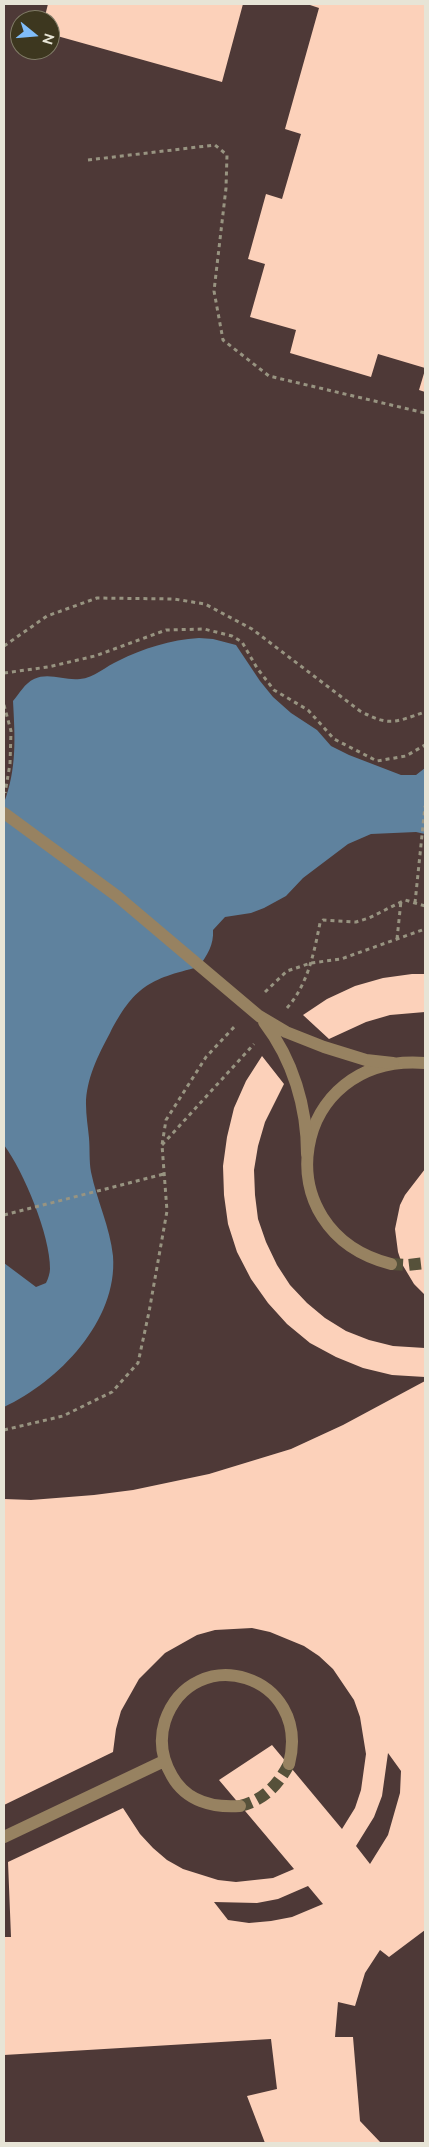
<!DOCTYPE html>
<html>
<head>
<meta charset="utf-8">
<style>
  body { margin:0 }
  #map { position:relative; width:429px; height:2147px; overflow:hidden; background:#3d371f; font-family:Raleway,sans-serif }
  canvas { display:block }
  .frame { position:absolute; inset:0; border:5px solid #e7e4d6; pointer-events:none }
  .north { position:absolute; left:10px; top:10px; width:50px; height:50px; box-sizing:border-box; background:#3d371f; border:1px solid #817c68; border-radius:50%; rotate:107deg; font-size:14px; font-weight:700; line-height:20px; text-align:center; color:#e7e4d6 }
  .north::after { content:''; display:block; margin:auto; width:18px; height:22px; background:#80bdfa; clip-path:polygon(50% 0,100% 100%,50% 72%,0 100%) }
</style>
</head>
<body>
<div id="map">
<canvas width="429" height="2147"></canvas>
<div class="frame"></div>
<div class="north">N</div>
</div>
<script>
const ctx = document.querySelector('canvas').getContext('2d');
ctx.lineJoin = 'round';
function fillPath(path, color) {
  ctx.fillStyle = color;
  ctx.fill(path, 'evenodd');
}
function strokePath(path, color, width, dash) {
  ctx.strokeStyle = color;
  ctx.lineWidth = width;
  ctx.lineCap = dash ? 'butt' : 'round';
  ctx.setLineDash(dash || []);
  ctx.stroke(path);
}
const commercial = new Path2D(`
  M4 4H425V2143H4ZM20 20H50V50H20Z`);
const water = new Path2D(`
  M199 638 213 639 236 645 260 681 273 697 291 713 317 730 331 746 349 755 401 775H416L425 768V834L416 832 371 834 348 844 303 878 286 896 264 908 251 913 225 917 213 930C214 945 207 955 199 967 149 979 134 987 110 1033 98 1055 86 1080 86 1104 86 1116 88 1127 89 1138 90 1149 89 1161 91 1172 97 1201 110 1227 113 1256 118 1321 58 1382 4 1407V1263L36 1287 46 1283C48 1279 50 1273 50 1269 50 1235 24 1172 4 1145V803C17 768 15 738 13 701 19 694 25 683 34 679 49 672 65 681 80 679 94 678 106 666 118 661 144 648 170 640 199 638Z`);
const building = new Path2D(`
  M48 4H243L222 82 50 34V20H44Z
  M307 4H425V368L378 354 371 377 290 353 296 330 250 317 265 264 248 259 266 194 282 199 301 134 285 129 319 8Z
  M425 370V392L419 390Z
  M412 974H425V1012L390 1015 366 1022 329 1039 303 1015 327 999 355 986 383 978Z
  M262 1056 284 1084 265 1122 258 1146 254 1170 255 1195 258 1219 266 1242 277 1265 290 1285 307 1303 325 1318 346 1331 369 1340 393 1346 425 1348V1377L392 1375 363 1368 336 1357 310 1343 287 1324 268 1303 251 1279 237 1252 228 1224 224 1195 223 1166 227 1137 234 1108 246 1081Z
  M425 1169V1295L414 1284 402 1264 398 1252 395 1229 400 1205 405 1195Z
  M425 1381V1930L389 1957 380 1950 365 1973 355 2006 338 2002 335 2037H353L360 2121 381 2143H265L247 2096 277 2089 271 2039 4 2055V1937H11L8 1862 123 1808 140 1834 153 1848 167 1860 183 1869 218 1880 236 1882 273 1878 294 1869 219 1780 272 1745 342 1829 355 1808 361 1790 366 1754 360 1717 354 1700 333 1669 319 1656 304 1646 270 1632 252 1628 215 1630 197 1635 165 1653 139 1679 121 1711 116 1729 113 1752 4 1805V1499L31 1500 94 1495 133 1490 209 1474 291 1449 343 1425ZM388 1753 401 1771 400 1793 388 1835 370 1864 356 1846 374 1817 382 1796ZM308 1886 323 1904 292 1917 271 1921 249 1923 228 1920 214 1902 257 1903 278 1899Z`);
const minorTunnel = new Path2D(`
  M391 1264 408 1265 425 1263
  M240 1806C264 1800 278 1785 289 1764`);
const path = new Path2D(`
  M88 160 215 145 227 155 226 188 214 291 223 340 269 376 425 413
  M4 646 47 616 97 598 174 599 205 604 252 629 360 711C390 727 395 722 425 712
  M4 673 48 667 95 656 166 630 204 629 232 636 242 642 257 668 274 690 308 710 334 739 377 761 406 756 425 745
  M4 705 11 731 10 764 5 793
  M415 903 425 806
  M397 939 401 901
  M265 992 287 971 311 963 341 959 425 929
  M287 1008C308 984 314 953 320 923L323 920 356 922 369 918 405 900 425 906
  M162 1145 254 1044
  M4 1215 164 1174
  M4 1430 63 1416 112 1392 138 1363 149 1312 167 1211 162 1145 166 1120 206 1057 236 1025`);
const minor = new Path2D(`
  M391 1264C261 1231 290 1052 425 1063
  M240 1806C213 1808 186 1801 172 1776 162 1759 159 1740 165 1721 193 1640 312 1674 289 1764
  M4 1837 164 1761`);
const minorBridge = new Path2D(`
  M4 813 117 896 259 1016 286 1032 324 1047 366 1060 393 1063
  M264 1022C293 1060 307 1107 307 1154`);
fillPath(commercial, '#4e3937');
fillPath(water, '#5f829e');
fillPath(building, '#fcd1ba');
strokePath(minorTunnel, '#56513a', 12, [12, 6]);
strokePath(path, '#989481', 3, [4, 4]);
strokePath(minor, '#978261', 12);
strokePath(minorBridge, '#978261', 12);
</script>
</body>
</html>
